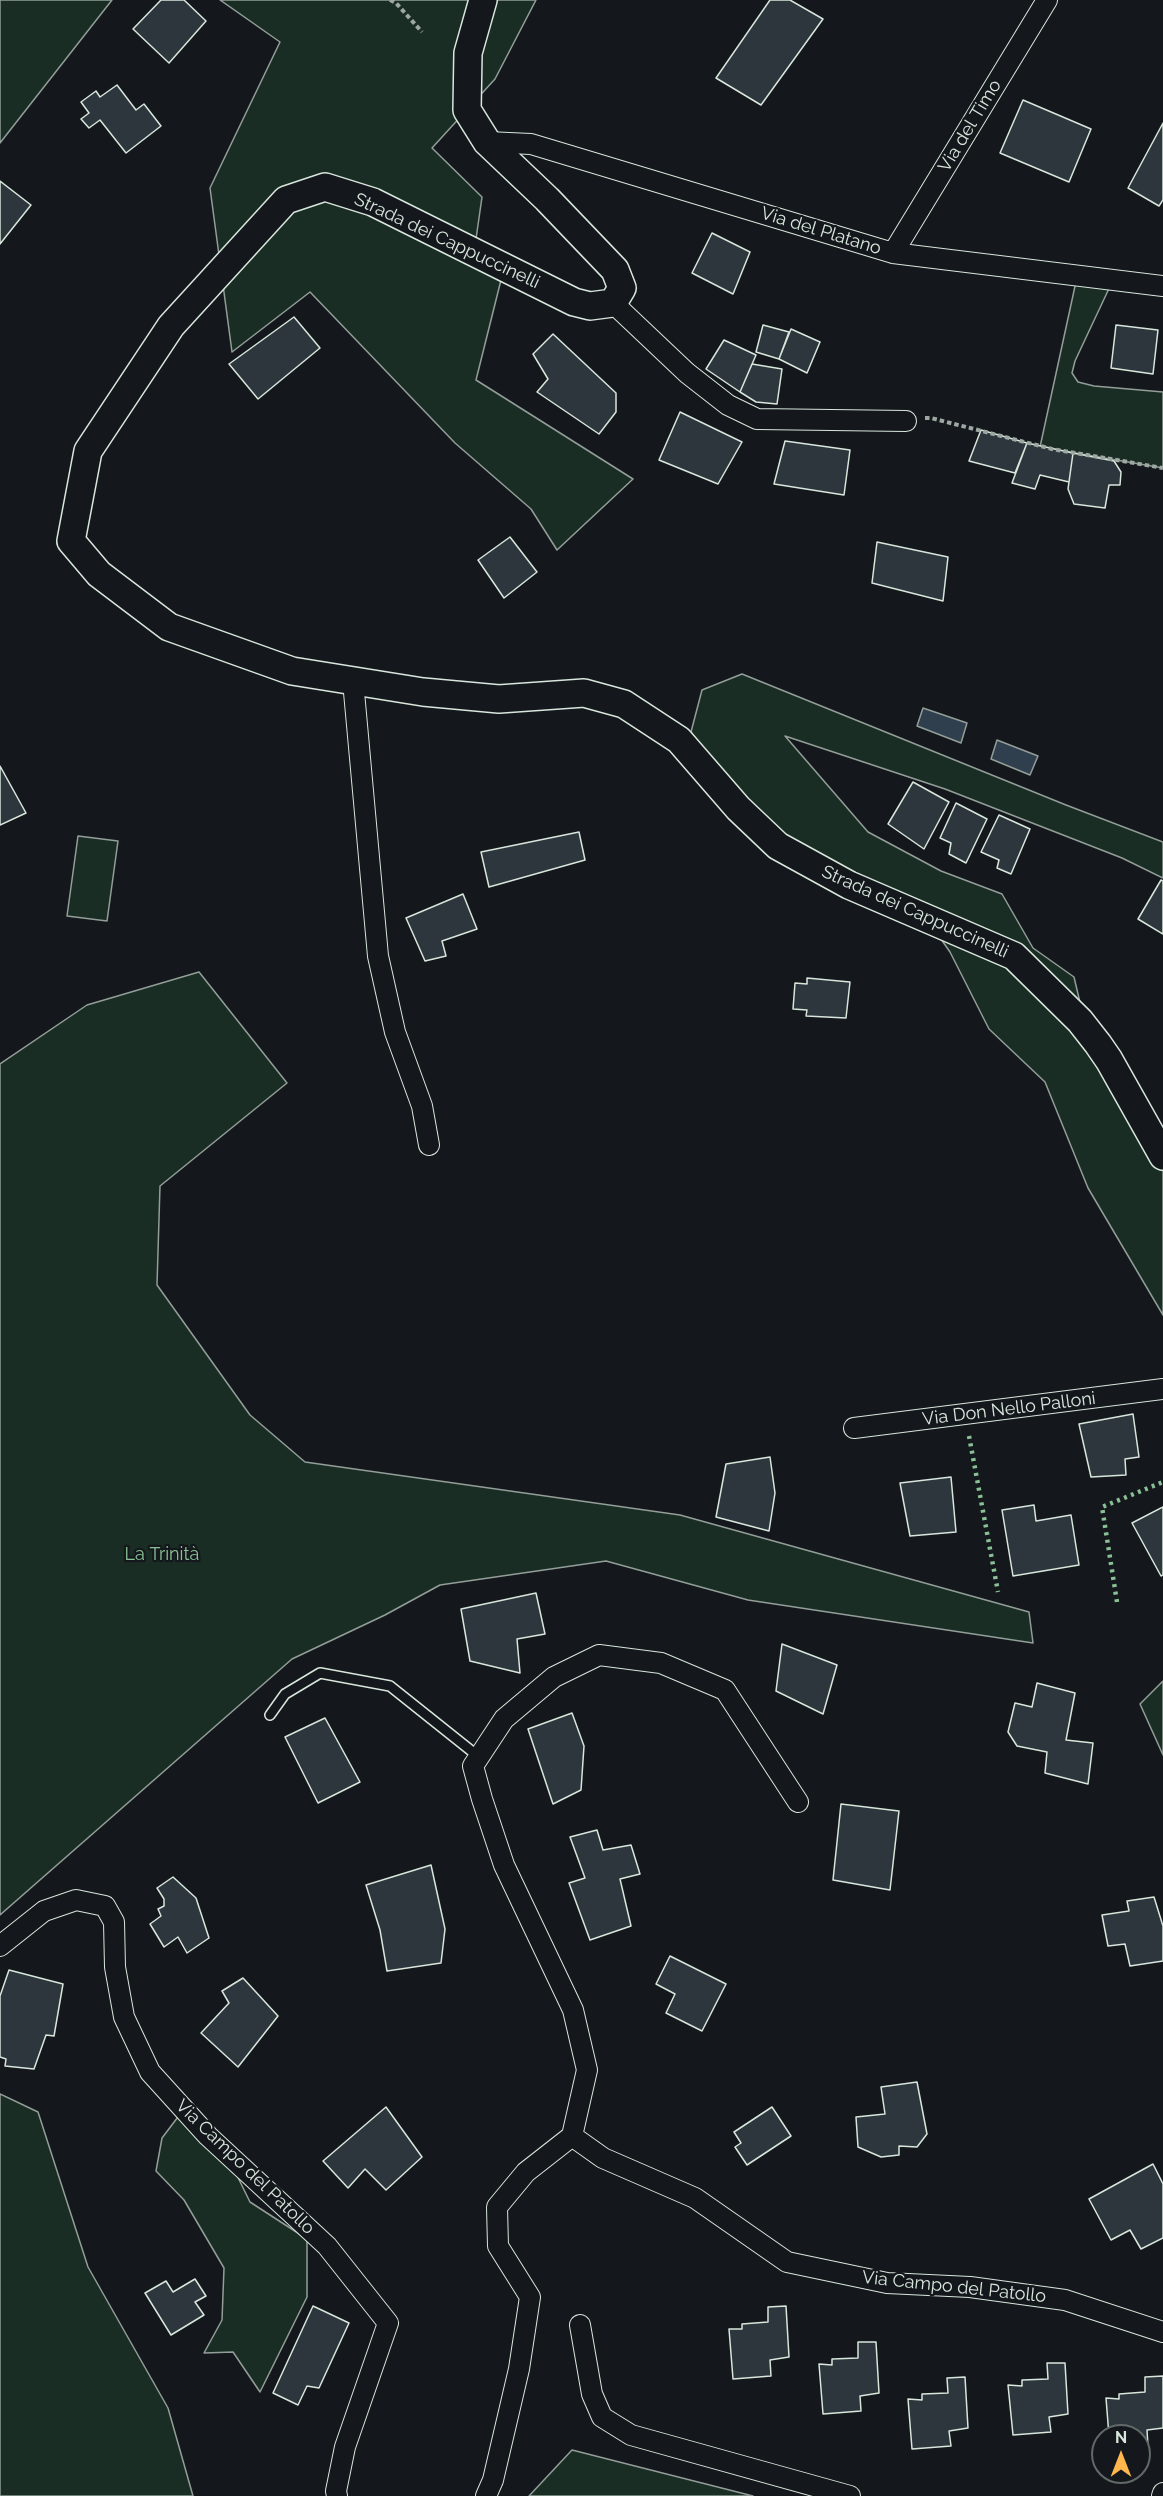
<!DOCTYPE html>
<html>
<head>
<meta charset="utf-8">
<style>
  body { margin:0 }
  #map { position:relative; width:1163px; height:2496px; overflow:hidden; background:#14181c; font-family:Raleway,sans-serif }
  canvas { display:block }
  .north { position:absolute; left:1091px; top:2424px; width:60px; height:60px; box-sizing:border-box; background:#14181c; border:2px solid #626a69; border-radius:50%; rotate:0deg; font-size:16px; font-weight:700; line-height:24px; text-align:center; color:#d8e6dc }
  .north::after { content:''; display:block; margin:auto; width:21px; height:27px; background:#ffb74d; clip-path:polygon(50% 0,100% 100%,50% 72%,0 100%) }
</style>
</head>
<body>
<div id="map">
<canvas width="1163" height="2496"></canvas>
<div class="north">N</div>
</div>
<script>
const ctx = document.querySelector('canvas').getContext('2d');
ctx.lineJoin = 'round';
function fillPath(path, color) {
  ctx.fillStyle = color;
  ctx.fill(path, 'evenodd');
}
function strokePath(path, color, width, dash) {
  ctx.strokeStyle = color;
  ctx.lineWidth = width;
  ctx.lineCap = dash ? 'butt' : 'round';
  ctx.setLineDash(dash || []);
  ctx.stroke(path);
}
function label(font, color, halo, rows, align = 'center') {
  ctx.font = font + ' Raleway,sans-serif';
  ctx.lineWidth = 4.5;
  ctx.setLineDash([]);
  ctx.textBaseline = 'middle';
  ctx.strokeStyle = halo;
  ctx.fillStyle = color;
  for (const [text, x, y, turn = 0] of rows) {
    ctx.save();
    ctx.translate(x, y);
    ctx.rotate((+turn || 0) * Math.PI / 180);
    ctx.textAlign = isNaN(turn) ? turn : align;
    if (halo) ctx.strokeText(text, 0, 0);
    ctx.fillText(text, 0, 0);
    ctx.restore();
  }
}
const green = new Path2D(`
  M0 0H112L0 143Z
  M220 0H536L495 79 432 148 482 197 474 253 504 268 476 380 633 479 557 550 531 509 455 443 310 292 232 352 210 188 280 42Z
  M1077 277 1113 280 1075 361 1072 373 1078 382 1094 386 1163 392V468L1040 447Z
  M742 674 1066 805 1163 842V878L1122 858 945 789 785 736 868 832 941 871 1002 894 1033 948 1074 977 1086 1028 1163 1156V1315L1088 1188 1045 1082 989 1029 950 952 927 919 738 808 691 732 702 690Z
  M78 836 118 841 107 921 67 916Z
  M199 972 287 1083 160 1186 157 1285 250 1415 305 1462 680 1515 1029 1612 1033 1643 748 1600 606 1561 440 1585 385 1615 292 1659 0 1915V1064L87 1005Z
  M1163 1681V1755L1140 1704Z
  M0 2094 38 2112 88 2267 168 2408 193 2496H0Z
  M184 2109 225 2151 250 2202 307 2239V2297L260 2392 233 2352 204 2353 222 2320 224 2268 184 2200 156 2171 162 2138Z
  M572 2450 753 2496H529Z`);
const water = new Path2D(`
  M923 708 967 723 961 743 917 726Z
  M997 740 1038 756 1030 775 991 759Z`);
const building = new Path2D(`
  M161 0H184L206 21 169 63 133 29Z
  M770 0H790L823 19 761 105 716 78Z
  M117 85 136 110 144 104 161 126 126 153 100 120 89 128 81 119 89 113 81 102 96 91 100 97Z
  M1023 100 1091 129 1069 182 1000 153Z
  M1163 123V200L1159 206 1128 188Z
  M0 181 31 205 0 244Z
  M712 233 750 252 733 294 692 273Z
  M294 317 320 348 258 399 229 364Z
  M763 325 789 332 779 359 756 352Z
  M1116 325 1158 330 1153 374 1111 368Z
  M791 329 820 342 807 373 779 359Z
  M553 334 616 393V412L599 434 537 392 548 379 533 354Z
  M724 340 756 355 740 392 706 369Z
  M752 364 782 369 777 404 756 402 740 392Z
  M680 412 742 442 718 484 659 460Z
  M981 430 1027 443 1015 473 969 461Z
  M785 441 850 450 844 495 774 484Z
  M1027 443 1073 453 1069 482 1040 475 1035 489 1012 483Z
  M1073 453 1114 461 1121 472 1120 485H1109L1105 508 1074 504 1068 489Z
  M510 537 537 572 504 598 478 560Z
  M877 542 948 557 943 601 872 583Z
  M0 766 26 813 0 825Z
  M913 782 949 802 924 849 888 824Z
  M956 803 987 819 966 863 949 854 951 843 940 838Z
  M999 815 1030 829 1011 874 997 868 999 860 981 852Z
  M579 832 585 860 489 887 481 852Z
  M1161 880 1163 881V934L1138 919Z
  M463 894 477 929 442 941 446 956 425 961 406 918Z
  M807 978 850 982 846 1018 806 1016 807 1010 793 1009 795 983 807 984Z
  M1133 1414 1139 1457 1125 1459 1126 1475 1091 1477 1079 1424Z
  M770 1457 775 1493 769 1531 716 1517 726 1464Z
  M951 1477 956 1532 910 1536 900 1483Z
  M1034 1505 1036 1521 1071 1515 1079 1565 1013 1576 1002 1510Z
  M1163 1507V1575L1161 1576 1132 1523Z
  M536 1593 545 1634 517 1639 520 1673 470 1661 461 1609Z
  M782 1644 837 1665 823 1714 776 1691Z
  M1037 1683 1075 1693 1066 1740 1093 1743 1088 1784 1045 1773 1047 1752 1017 1746 1008 1732 1015 1703 1032 1707Z
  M572 1713 584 1746 581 1790 553 1804 528 1729Z
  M325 1718 360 1782 318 1803 285 1737Z
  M841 1804 899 1811 890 1890 833 1880Z
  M597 1830 603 1850 631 1845 640 1874 620 1879 631 1926 590 1940 569 1883 585 1878 570 1837Z
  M431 1865 445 1929 441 1963 387 1971 380 1930 366 1885Z
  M173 1877 196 1898 209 1938 187 1953 178 1937 164 1947 150 1924 161 1916 158 1909 164 1906V1899L157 1888Z
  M1154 1897 1163 1926V1961L1130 1966 1125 1944 1108 1946 1102 1915 1129 1911 1127 1901Z
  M670 1956 726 1984 702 2031 666 2013 675 1994 656 1984Z
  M9 1970 63 1984 54 2036 46 2035 34 2069 5 2066 6 2059 0 2057V1996Z
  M243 1978 278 2016 238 2067 201 2033 229 2003 222 1991Z
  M917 2082 927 2134 917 2147 899 2146V2155L881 2157 858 2147 856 2117 885 2114 881 2087Z
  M386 2107 422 2157 386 2190 365 2169 348 2188 323 2161Z
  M772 2107 791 2136 747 2165 735 2147 741 2143 734 2132Z
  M1153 2164 1163 2184V2238L1141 2249 1130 2230 1111 2240 1089 2199Z
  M195 2279 206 2296 195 2302 204 2315 171 2335 145 2293 166 2281 173 2292Z
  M313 2306 349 2323 319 2388 307 2386 298 2405 273 2393Z
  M786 2306 789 2357 770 2360 771 2376 733 2379 729 2329H742V2324L768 2322V2307Z
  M858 2342H876L879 2393 860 2396 861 2411 823 2414 819 2364 832 2365V2359L858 2358Z
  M1047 2363H1065L1068 2414 1049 2417 1051 2432 1013 2435 1008 2385 1022 2386V2380L1048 2379Z
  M1163 2376V2428L1147 2430 1148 2446H1139V2436H1109L1106 2398 1119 2399V2394L1145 2392V2377Z
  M965 2377 968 2428 949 2431 951 2446 912 2449 908 2399 922 2400V2394L948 2393 947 2378Z`);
const path = new Path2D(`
  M390 0 396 3 422 32
  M925 418H931L1052 449 1163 468`);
const lane = new Path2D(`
  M270 1715 285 1694 320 1673 390 1686 479 1757`);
const street = new Path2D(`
  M487 142 531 144 893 253 1163 286
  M893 253 1047 0
  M613 303 687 373 728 405 757 419 906 421
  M353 681 378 956 395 1032 422 1106 429 1145
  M854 1428 1163 1389
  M0 1946 44 1911 76 1900 105 1906 114 1922 115 1967 124 2017 150 2072 208 2136 327 2246 388 2323 345 2447 336 2491 337 2496
  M572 2136 587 2070 573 2010 504 1865 482 1799 473 1766 504 1719 554 1677 599 1655 661 1663 725 1690 798 1802
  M580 2325 592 2394 602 2417 631 2435 850 2496
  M486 2496 493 2480 519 2369 530 2297 498 2246 497 2207 526 2172 572 2136 603 2158 695 2198 787 2262 887 2283 970 2287 1065 2300 1163 2332
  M1162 2496 1163 2493`);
const secondary = new Path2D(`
  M483 0 468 53 467 110 487 142 547 199 615 270 622 288 613 303 590 306 574 302 373 202 325 187 286 200 171 326 88 451 71 541 99 574 169 627 292 671 423 692 499 699 584 693 624 704 679 740 738 808 778 846 849 885 1014 956 1080 1021 1098 1044 1109 1060 1163 1156`);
const hedge = new Path2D(`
  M969 1436 998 1592
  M1117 1602 1102 1507 1163 1482`);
const streetNames = [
  ["Via del Timo",970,126,-59],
  ["Via del Platano",821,231,17],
  ["Strada dei Cappuccinelli",447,241,25],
  ["Strada dei Cappuccinelli",915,912,24],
  ["Via Don Nello Palloni",1009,1409,-7],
  ["Via Campo del Patollo",245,2167,44],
  ["Via Campo del Patollo",954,2287,6]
];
const parkNames = [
  ["La Trinità",162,1555]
];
fillPath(green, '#1a2d24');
strokePath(green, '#939e99', 1.5);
fillPath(water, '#2f3f4d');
strokePath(water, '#939e99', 1.5);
fillPath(building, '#2c363c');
strokePath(building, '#d8e6dc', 1.5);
strokePath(lane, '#d8e6dc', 12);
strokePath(street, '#d8e6dc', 22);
strokePath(secondary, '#d8e6dc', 30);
strokePath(path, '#9da8a2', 4, [4.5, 3]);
strokePath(lane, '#14181c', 9);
strokePath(street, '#14181c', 20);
strokePath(secondary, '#14181c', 27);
strokePath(hedge, '#8ac095', 4.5, [3, 4.5]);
label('18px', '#d8e6dc', '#14181c', streetNames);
label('18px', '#8ac095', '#14181c', parkNames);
</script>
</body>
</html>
